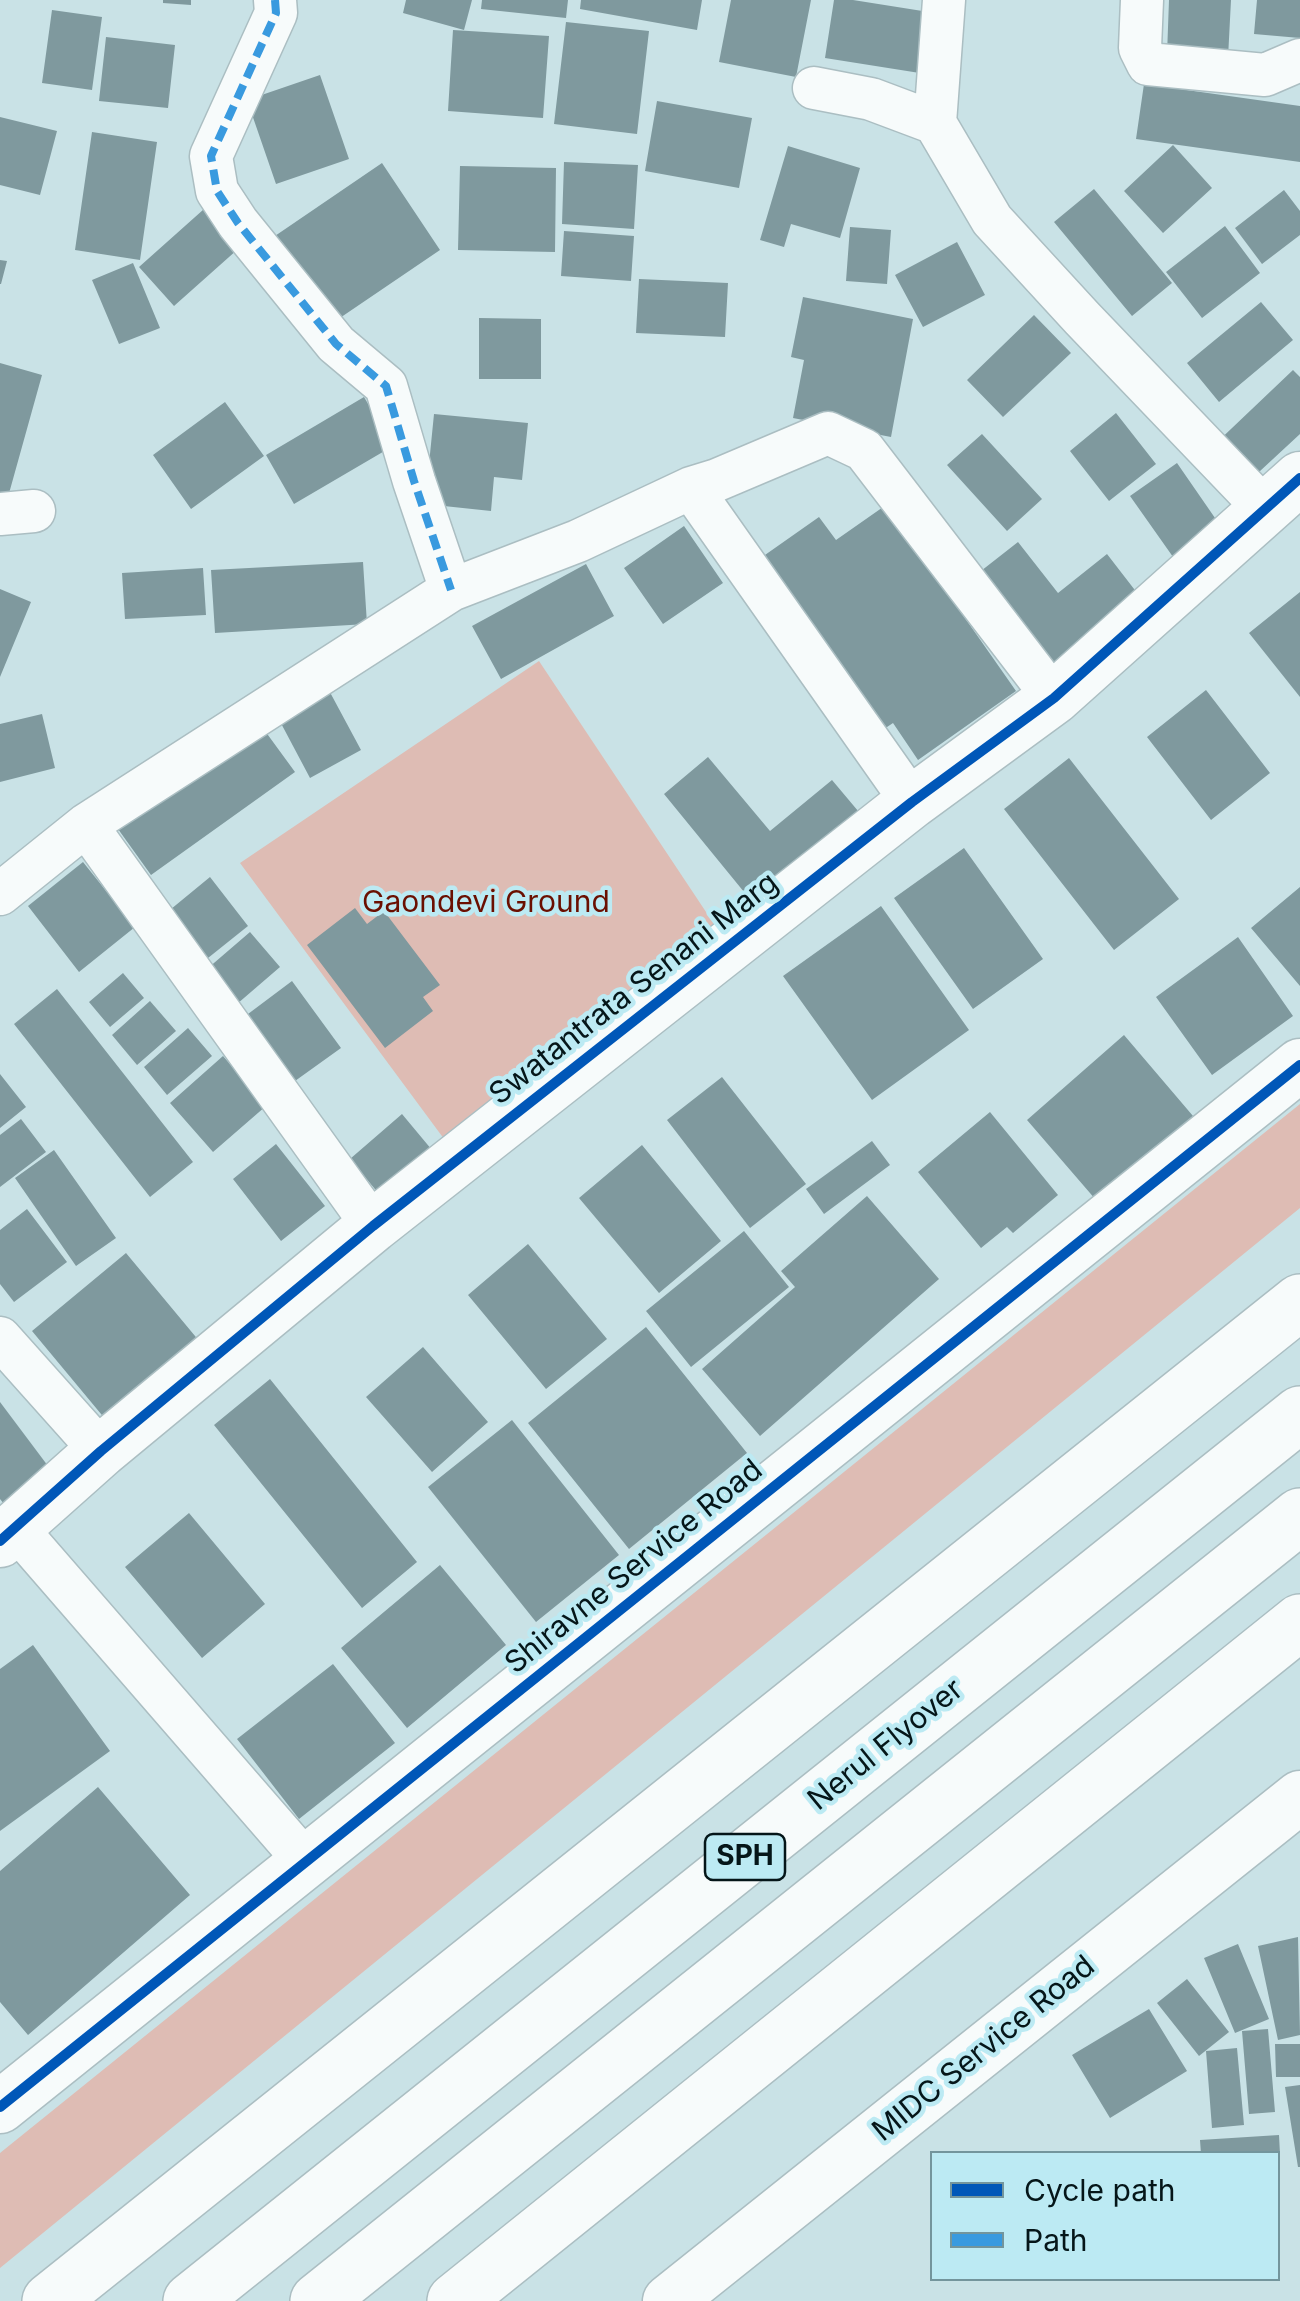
<!DOCTYPE html>
<html>
<head>
<meta charset="utf-8">
<style>
  body { margin:0 }
  #map { position:relative; width:1300px; height:2301px; overflow:hidden; background:#c9e2e6; font-family:Inter,sans-serif }
  canvas { display:block }
  .legend { position:absolute; left:930px; top:2151px; width:350px; height:130px; box-sizing:border-box; background:#bceaf3; border:2px solid #73959c; margin:0; padding:12px 18px; list-style:none; font-size:30px; color:#051619 }
  .legend li { display:flex; align-items:center; gap:20px; height:50px }
  .legend b { width:50px; border:2px solid #73959c }
</style>
</head>
<body>
<div id="map">
<canvas width="1300" height="2301"></canvas>
<ul class="legend">
<li><b style="height:12px;background:#0057b8"></b>Cycle path</li>
<li><b style="height:12px;background:#399adf"></b>Path</li>
</ul>
</div>
<script>
const ctx = document.querySelector('canvas').getContext('2d');
ctx.lineJoin = 'round';
function fillPath(path, color) {
  ctx.fillStyle = color;
  ctx.fill(path, 'evenodd');
}
function strokePath(path, color, width, dash) {
  ctx.strokeStyle = color;
  ctx.lineWidth = width;
  ctx.lineCap = dash ? 'butt' : 'round';
  ctx.setLineDash(dash || []);
  ctx.stroke(path);
}
function label(font, color, halo, rows, align = 'center') {
  ctx.font = font + ' Inter,sans-serif';
  ctx.lineWidth = 9;
  ctx.setLineDash([]);
  ctx.textBaseline = 'middle';
  ctx.strokeStyle = halo;
  ctx.fillStyle = color;
  for (const [text, x, y, turn = 0] of rows) {
    ctx.save();
    ctx.translate(x, y);
    ctx.rotate((+turn || 0) * Math.PI / 180);
    ctx.textAlign = isNaN(turn) ? turn : align;
    if (halo) ctx.strokeText(text, 0, 0);
    ctx.fillText(text, 0, 0);
    ctx.restore();
  }
}
const green = new Path2D(`
  M539 661 722 936 450 1147 240 863Z
  M1300 1104V1208L0 2268V2153Z`);
const building = new Path2D(`
  M163 0H191V5L163 3Z
  M406 0H472L464 30 403 13Z
  M482 0H568L566 18 481 9Z
  M581 0H702L697 30 580 9Z
  M731 0H811L796 77 719 62Z
  M834 0H853L935 13 926 74 825 58Z
  M1169 0H1231L1228 58 1167 55Z
  M1257 0H1300V38L1254 34Z
  M52 10 102 17 92 90 42 83Z
  M566 22 649 31 637 134 554 124Z
  M453 30 549 36 543 118 448 111Z
  M106 37 175 45 168 108 99 101Z
  M320 75 349 159 276 184 247 100Z
  M1144 84 1300 106V162L1136 139Z
  M657 101 752 118 739 188 645 171Z
  M0 117 57 131 40 195 0 185Z
  M92 132 157 142 140 260 75 250Z
  M1173 145 1212 188 1163 233 1124 191Z
  M788 146 860 168 840 238 791 224 784 247 760 240Z
  M564 162 638 165 634 229 562 224Z
  M382 163 440 250 331 324 272 238Z
  M460 166 556 168 555 252 458 250Z
  M1094 189 1172 283 1132 316 1054 222Z
  M1284 190 1300 211V235L1262 264 1235 228Z
  M213 201 247 241 174 306 139 267Z
  M1225 226 1260 273 1202 318 1166 272Z
  M850 227 891 230 887 284 846 281Z
  M564 231 634 236 631 281 561 276Z
  M957 242 985 295 923 327 895 275Z
  M0 260 7 261 1 284H0Z
  M133 263 160 328 119 344 92 280Z
  M639 279 728 283 725 337 636 333Z
  M803 297 913 319 891 437 793 418 804 360 791 357Z
  M1261 302 1293 340 1219 402 1187 363Z
  M1034 315 1071 353 1003 417 967 380Z
  M479 318 541 319V379H479Z
  M0 363 42 375 8 497 0 495Z
  M1293 370 1300 377V434L1246 484 1211 448Z
  M364 397 393 446 294 504 266 455Z
  M225 402 264 456 191 509 153 455Z
  M1116 413 1156 464 1109 501 1070 451Z
  M434 414 528 423 522 480 494 477 491 511 425 504Z
  M982 434 1042 499 1007 531 947 465Z
  M1177 463 1224 531 1178 564 1130 496Z
  M886 505 1016 691 918 760 893 723 875 735 755 562 819 517 836 540Z
  M684 526 723 583 663 624 624 568Z
  M1018 542 1058 593 1107 554 1141 598 1048 673 972 578Z
  M363 562 367 624 215 633 211 570Z
  M586 564 614 616 501 679 472 626Z
  M203 568 206 615 125 619 122 573Z
  M0 589 31 602 0 677Z
  M1300 592V697L1249 633Z
  M325 683 361 750 310 778 275 712Z
  M1206 690 1270 773 1211 820 1147 737Z
  M42 714 55 768 0 782V724Z
  M257 720 295 772 151 875 113 822Z
  M708 757 770 831 832 780 869 824 762 914 664 794Z
  M1069 758 1179 899 1114 950 1004 809Z
  M964 848 1043 959 973 1009 894 898Z
  M83 862 135 927 79 972 28 906Z
  M210 877 248 926 203 962 165 914Z
  M1300 887V986L1251 928Z
  M881 906 969 1030 872 1100 783 976Z
  M355 908 367 924 384 911 440 985 423 997 433 1011 385 1048 307 945Z
  M250 932 280 967 237 1004 207 969Z
  M1238 937 1293 1016 1212 1075 1156 997Z
  M123 973 144 998 110 1027 89 1002Z
  M292 981 341 1048 295 1081 248 1014Z
  M57 989 193 1162 150 1197 14 1024Z
  M150 1001 176 1031 137 1065 112 1035Z
  M188 1028 212 1056 167 1095 144 1067Z
  M1124 1035 1193 1116 1096 1200 1027 1120Z
  M223 1056 266 1106 213 1152 170 1103Z
  M0 1074 26 1107 0 1128Z
  M722 1077 806 1184 750 1228 667 1120Z
  M990 1112 1058 1195 1013 1233 1007 1227 981 1248 918 1172Z
  M402 1114 437 1156 384 1200 350 1159Z
  M21 1119 46 1152 0 1187V1135Z
  M872 1141 890 1165 824 1214 806 1189Z
  M276 1144 325 1206 281 1241 233 1179Z
  M642 1145 721 1241 659 1293 579 1198Z
  M54 1150 116 1238 76 1266 15 1178Z
  M867 1196 939 1279 760 1436 702 1369 795 1287 781 1271Z
  M27 1209 67 1262 14 1302 0 1284V1230Z
  M744 1231 789 1287 691 1367 646 1311Z
  M528 1244 607 1339 546 1389 468 1295Z
  M126 1253 205 1348 111 1426 32 1331Z
  M646 1327 747 1453 629 1549 528 1423Z
  M423 1347 488 1422 432 1472 366 1397Z
  M270 1379 417 1562 362 1608 214 1425Z
  M0 1402 54 1474 8 1509 0 1499Z
  M512 1420 619 1555 536 1622 428 1487Z
  M189 1513 265 1604 202 1658 125 1567Z
  M440 1565 506 1645 407 1728 341 1648Z
  M33 1645 110 1751 0 1831V1669Z
  M333 1664 395 1743 299 1819 237 1739Z
  M98 1787 190 1895 28 2035 0 2002V1871Z
  M1298 1937 1300 2035 1278 2040 1258 1946Z
  M1238 1944 1269 2019 1235 2033 1204 1958Z
  M1187 1979 1229 2032 1199 2056 1157 2003Z
  M1149 2009 1187 2071 1110 2118 1072 2055Z
  M1268 2029 1275 2112 1249 2114 1242 2031Z
  M1275 2044H1300V2077H1276Z
  M1237 2048 1244 2125 1212 2128 1206 2051Z
  M1300 2085V2167H1298L1285 2087Z
  M1279 2135 1280 2154H1201L1200 2140Z`);
const minor = new Path2D(`
  M275 0 276 13 211 156 217 191 238 223 336 344 386 386 414 481 451 590
  M944 0 935 123 992 220 1082 318 1266 510
  M1142 0 1140 48 1148 64 1265 75 1300 60
  M814 88 871 99 935 123
  M691 488 912 802
  M0 514 34 511
  M86 825 373 1226
  M0 894 86 825 451 590 578 541 691 488 717 480 828 433 864 450 1054 698
  M0 1338 101 1451
  M16 1528 306 1862`);
const tertiary = new Path2D(`
  M0 1541 101 1451 373 1226 912 802 1054 698 1300 478
  M0 2107 1300 1065
  M669 2301 1300 1797`);
const motorway = new Path2D(`
  M50 2301 1300 1302
  M191 2301 1300 1414
  M318 2301 1300 1516
  M455 2301 1300 1622`);
const quiet = new Path2D(`
  M275 0 276 13 211 156 217 191 238 223 336 344 386 386 414 481 451 590`);
const cycleway = new Path2D(`
  M0 1541 101 1451 373 1226 912 802 1054 698 1300 478
  M0 2107 1300 1065`);
const shields = [
  [745,1857,80]
];
const shieldNames = [
  ["SPH",745,1857]
];
const parkNames = [
  ["Gaondevi Ground",486,903]
];
const streetNames = [
  ["Swatantrata Senani Marg",634,989,-38],
  ["Shiravne Service Road",634,1567,-39],
  ["Nerul Flyover",886,1745,-39],
  ["MIDC Service Road",984,2049,-39]
];
fillPath(green, '#debcb4');
fillPath(building, '#7f999e');
strokePath(minor, '#abbec2', 45);
strokePath(tertiary, '#abbec2', 55);
strokePath(motorway, '#abbec2', 58);
strokePath(minor, '#f7fbfb', 42);
strokePath(tertiary, '#f7fbfb', 52);
strokePath(motorway, '#f7fbfb', 55);
strokePath(quiet, '#399adf', 8, [15, 8]);
strokePath(cycleway, '#0057b8', 10);
for (const [x, y, w] of shields) {
  const box = new Path2D();
  box.roundRect(x - w / 2, y - 23, w, 46, 8);
  ctx.fillStyle = '#bceaf3';
  ctx.fill(box);
  strokePath(box, '#051619', 2.5);
}
label('bold 28px', '#051619', null, shieldNames);
label('30px', '#6a0f01', '#bceaf3', parkNames);
label('30px', '#051619', '#bceaf3', streetNames);
</script>
</body>
</html>
